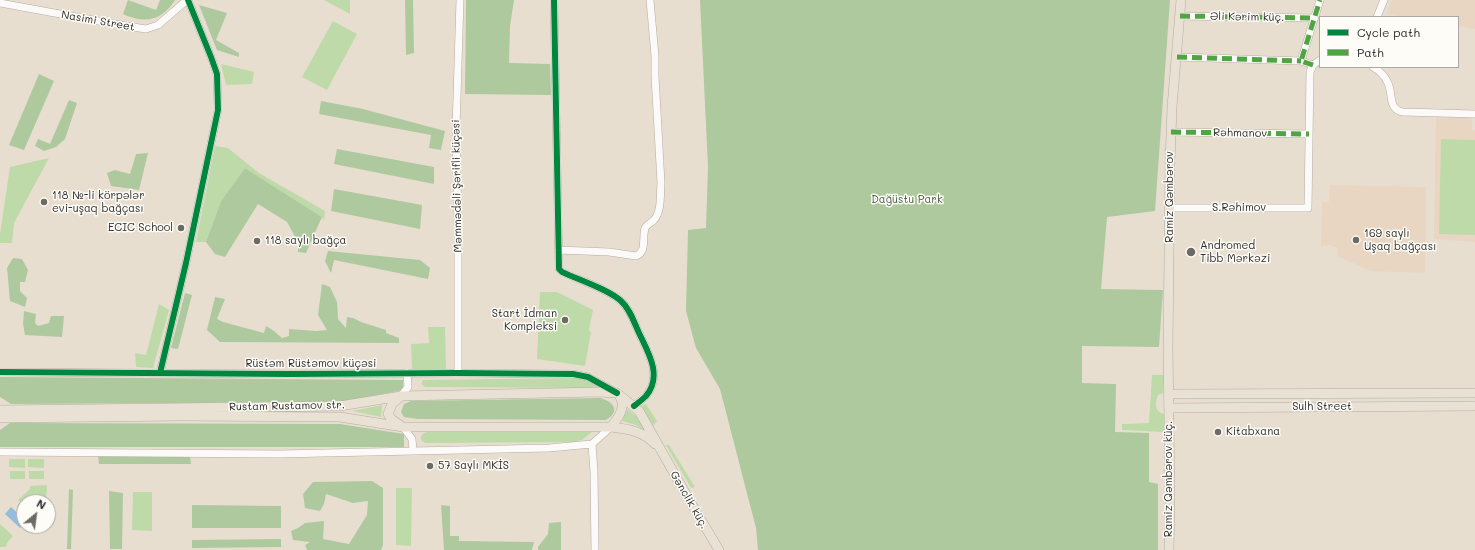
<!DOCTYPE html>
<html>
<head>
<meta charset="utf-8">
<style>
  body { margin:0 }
  #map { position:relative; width:1475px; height:550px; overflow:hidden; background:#e8ded0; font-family:Mali,sans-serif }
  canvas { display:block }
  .legend { position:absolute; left:1319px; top:16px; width:140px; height:52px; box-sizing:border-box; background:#fdfcf7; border:1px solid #a9a8a5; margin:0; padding:5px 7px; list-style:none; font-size:12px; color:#2b2b2b }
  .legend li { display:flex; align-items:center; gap:8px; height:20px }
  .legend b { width:20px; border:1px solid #a9a8a5 }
  .north { position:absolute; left:16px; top:494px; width:40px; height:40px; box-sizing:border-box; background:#fdfcf7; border:1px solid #a9a8a5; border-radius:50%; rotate:29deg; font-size:11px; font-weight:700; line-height:16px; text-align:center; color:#2b2b2b }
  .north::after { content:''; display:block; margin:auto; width:14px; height:18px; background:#6d6a65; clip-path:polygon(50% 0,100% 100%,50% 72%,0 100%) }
</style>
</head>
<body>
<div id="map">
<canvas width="1475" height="550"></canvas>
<ul class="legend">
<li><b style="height:5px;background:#00873e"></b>Cycle path</li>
<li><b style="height:5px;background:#51a443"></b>Path</li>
</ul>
<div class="north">N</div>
</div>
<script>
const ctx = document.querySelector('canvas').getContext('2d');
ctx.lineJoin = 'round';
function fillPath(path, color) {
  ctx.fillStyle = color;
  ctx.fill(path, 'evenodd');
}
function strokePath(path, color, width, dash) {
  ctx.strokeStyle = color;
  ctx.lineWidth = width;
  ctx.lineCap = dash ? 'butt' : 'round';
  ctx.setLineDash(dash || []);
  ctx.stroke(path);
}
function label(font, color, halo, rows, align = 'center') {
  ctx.font = font + ' Mali,sans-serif';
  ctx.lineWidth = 3;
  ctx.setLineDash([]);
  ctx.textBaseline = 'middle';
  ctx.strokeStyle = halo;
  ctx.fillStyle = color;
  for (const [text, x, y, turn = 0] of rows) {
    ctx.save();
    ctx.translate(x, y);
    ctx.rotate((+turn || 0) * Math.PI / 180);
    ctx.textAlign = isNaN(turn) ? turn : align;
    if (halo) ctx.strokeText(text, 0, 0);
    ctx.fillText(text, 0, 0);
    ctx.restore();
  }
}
const built = new Path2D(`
  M1392 0H1475V29L1458 26V17H1403L1387 14Z
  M1436 117 1472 118V129L1475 130V242L1434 239Z
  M1330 185 1426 187 1425 273 1371 271 1337 256 1338 249 1330 245 1321 246 1322 202H1329Z`);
const green = new Path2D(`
  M324 0H350V14Z
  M333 21 357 34 327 90 302 77Z
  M221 64 254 72 252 84 226 85Z
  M1441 139 1475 140V235L1439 234Z
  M215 146 228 148 259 173 325 211 324 220 322 217 245 168 221 201 206 242H196Z
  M49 158 14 223 12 243H0V234L10 167Z
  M540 292H557L593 310 589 330 591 332 585 366 537 359Z
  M159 304 169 310 153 368 136 367 135 353 146 355Z
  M428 327H445L446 369H412L411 344 429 343Z
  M1152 375H1164L1163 393 1158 395C1155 403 1154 411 1164 414V432L1122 430V424L1149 423Z
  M582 378 599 388 425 387 421 384 423 380Z
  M646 404 657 421 653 426 641 406Z
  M382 405 381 417 352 411Z
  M627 409 636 416 648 432 636 425 622 421Z
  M593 431 582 440 573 442 429 443H425L421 440V436L424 433 427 432Z
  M666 445H669L695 487 691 488Z
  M9 459H25V468L9 467Z
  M28 459H44V468L28 467Z
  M10 471H25V479H10Z
  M29 471H44V479H29Z
  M47 485 46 502H24V505L18 500 30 489V486Z
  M396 488H412L411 546 396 545Z
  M133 492H152V531L132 530Z
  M0 524 13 536 7 543 6 547H0Z`);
const forest = new Path2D(`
  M128 0 156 10 160 0H175C162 21 144 24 123 14Z
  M405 0H413L414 53 406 55Z
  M466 0H514L510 26 509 63 550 64 551 95 465 94Z
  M700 0H1170L1155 211 1107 217 1101 289 1163 290 1159 347 1082 346V383L1116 384 1115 432 1149 433V482L1158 484V550H758L756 528 720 389 696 348 686 311 688 230 706 228 708 167Z
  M199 5 227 13 216 40 239 53V57L217 50Z
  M39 74 54 81 24 150 9 145Z
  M69 100 77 103 65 139 56 147 44 151 35 146 38 139 50 144Z
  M321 101 363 109 445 131 441 150 429 148 431 135 319 114Z
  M337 149 434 167V184L334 164Z
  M148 153 139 190 111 186 107 173 115 170 130 174 136 154Z
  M245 168 322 217 306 253 298 252V242L287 222 258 204 225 257 215 254 206 242 221 201Z
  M334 189 422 205 420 229 331 211Z
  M328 251 420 260 430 268 428 279 334 260 331 273 325 261Z
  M13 258 22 259 28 270 25 282H20V291L27 298 25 307 10 301 7 268Z
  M322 284 330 287 337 302 338 319 346 328 347 317 353 318 361 322 386 330V333L399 338V343L220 342 207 330 215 297 225 299 217 319 223 322 264 333 266 326 274 331 282 338 289 336V329L316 331 327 330 318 315Z
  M185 293 192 295 178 349 171 348Z
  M24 311 36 314 35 323 38 326 49 323 51 316H64L62 337 25 335 23 324Z
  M0 377 403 380V390L341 402 11 404 0 397Z
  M600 398C614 402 621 411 606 420L418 419 404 417 401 412 404 404 411 401Z
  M10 423 340 424 404 434V447H0V430Z
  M98 455 190 456 191 464H99Z
  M372 481 383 488V545L381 550H307L305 545 310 542 293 540 291 531 298 528 305 523 324 521 323 539 349 544 367 515 368 501 353 503 326 494 324 504 320 511 305 508 303 494 313 482Z
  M69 489 73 490 71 549H67Z
  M109 491 123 493 122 549H110Z
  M192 505 281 506V528H192Z
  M441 505 450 506V536H459V541L534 542 532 550H444Z
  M561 522V550H538V547L548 534 549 523Z
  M281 539V547L192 548V540Z`);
const water = new Path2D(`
  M11 507 24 519V524L20 528 5 514Z`);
const minor = new Path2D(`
  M554 0 559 269 562 272C579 280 608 289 621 301 630 309 634 322 639 333 648 352 663 376 646 396 642 400 638 403 634 406
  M0 3 120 25 146 29 158 25 187 0
  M1180 16 1314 18
  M1377 17 1384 0
  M1177 57 1301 61
  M1313 65 1301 61 1320 0
  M1313 65 1320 60
  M1373 67C1380 71 1385 76 1388 83 1393 94 1388 110 1403 112L1475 114
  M1171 132 1309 134
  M1170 208H1308L1310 72 1313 65
  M558 250 609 252 636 256C647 252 642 238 645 228 647 224 651 223 654 220 662 211 660 193 661 183L655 76V56L650 0
  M0 372 289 374 458 373 573 374 588 377 617 393
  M160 373 186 263 218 110 217 74 211 57 188 0
  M458 373V226L456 129 460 0
  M401 396 408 387 407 373
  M403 427 412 439 413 450
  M592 444 594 472 595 550
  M0 452 280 454 549 448 592 444 611 427`);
const major = new Path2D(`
  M1169 394 1475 393
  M400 397 392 404 388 414 391 419 400 425
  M1169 408 1475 406
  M0 410 340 406 401 396 598 392 617 393 639 411 688 498 719 550
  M0 418 180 416 340 417 403 427H611C628 429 643 431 655 444
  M611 427C619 417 627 406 619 395
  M1169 550 1170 500 1168 348 1170 162 1172 107 1181 0`);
const quiet = new Path2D(`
  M1180 16 1314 18
  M1177 57 1301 61
  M1313 65 1301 61 1320 0
  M1171 132 1309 134`);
const cycleway = new Path2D(`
  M554 0 559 269 562 272C579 280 608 289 621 301 630 309 634 322 639 333 648 352 663 376 646 396 642 400 638 403 634 406
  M0 372 289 374 458 373 573 374 588 377 617 393
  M160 373 186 263 218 110 217 74 211 57 188 0`);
const markers = [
  [44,202,4,"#6d6a65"],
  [181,228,4,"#6d6a65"],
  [1356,240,4,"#6d6a65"],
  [257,241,4,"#6d6a65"],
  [1191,252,5,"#6d6a65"],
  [565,320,4,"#6d6a65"],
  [1218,432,4,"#6d6a65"],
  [430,466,4,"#6d6a65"]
];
const streetNames = [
  ["Əli Kərim küç.",1247,17,1],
  ["Nasimi Street",98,21,10],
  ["Rəhmanov",1240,133,1],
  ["Məmmədəli Şərifli küçəsi",457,186,-91],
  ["Ramiz Qəmbərov",1170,197,-90],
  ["S.Rəhimov",1239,208],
  ["Rüstəm Rüstəmov küçəsi",311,364],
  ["Rustam Rustamov str.",287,406,-1],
  ["Sulh Street",1322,407],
  ["Ramiz Qəmbərov küç.",1169,479,-90],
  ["Gənclik küç.",689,500,60]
];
const poiNames = [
  ["118 №-li körpələr",52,196],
  ["evi-uşaq bağçası",52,209],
  ["ECIC School",173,228,"right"],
  ["169 saylı",1364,234],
  ["Uşaq bağçası",1364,247],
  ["118 saylı bağça",265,241],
  ["Andromed",1200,246],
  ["Tibb Mərkəzi",1200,259],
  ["Start İdman",557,314,"right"],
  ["Kompleksi",557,327,"right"],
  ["Kitabxana",1226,432],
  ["57 Saylı MKİS",438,466]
];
const parkNames = [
  ["Dağüstu Park",907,200]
];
fillPath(built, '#e8d6c2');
fillPath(green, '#bfdaa9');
fillPath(forest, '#aec99e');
fillPath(water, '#93bcdd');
strokePath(minor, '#b3aca3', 8);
strokePath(major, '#b3aca3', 10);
strokePath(minor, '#fcfaf8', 7);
strokePath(major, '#e8e1d4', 9);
strokePath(quiet, '#51a443', 5, [10, 5]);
strokePath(cycleway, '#00873e', 6);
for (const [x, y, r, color] of markers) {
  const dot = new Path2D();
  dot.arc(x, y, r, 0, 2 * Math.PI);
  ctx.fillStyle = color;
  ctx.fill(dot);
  strokePath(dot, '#fdfcf7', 1.5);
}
label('11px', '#2b2b2b', '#fdfcf7', streetNames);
label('11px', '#2b2b2b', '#fdfcf7', poiNames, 'left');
label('11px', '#4d5e47', '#fdfcf7', parkNames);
</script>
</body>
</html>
